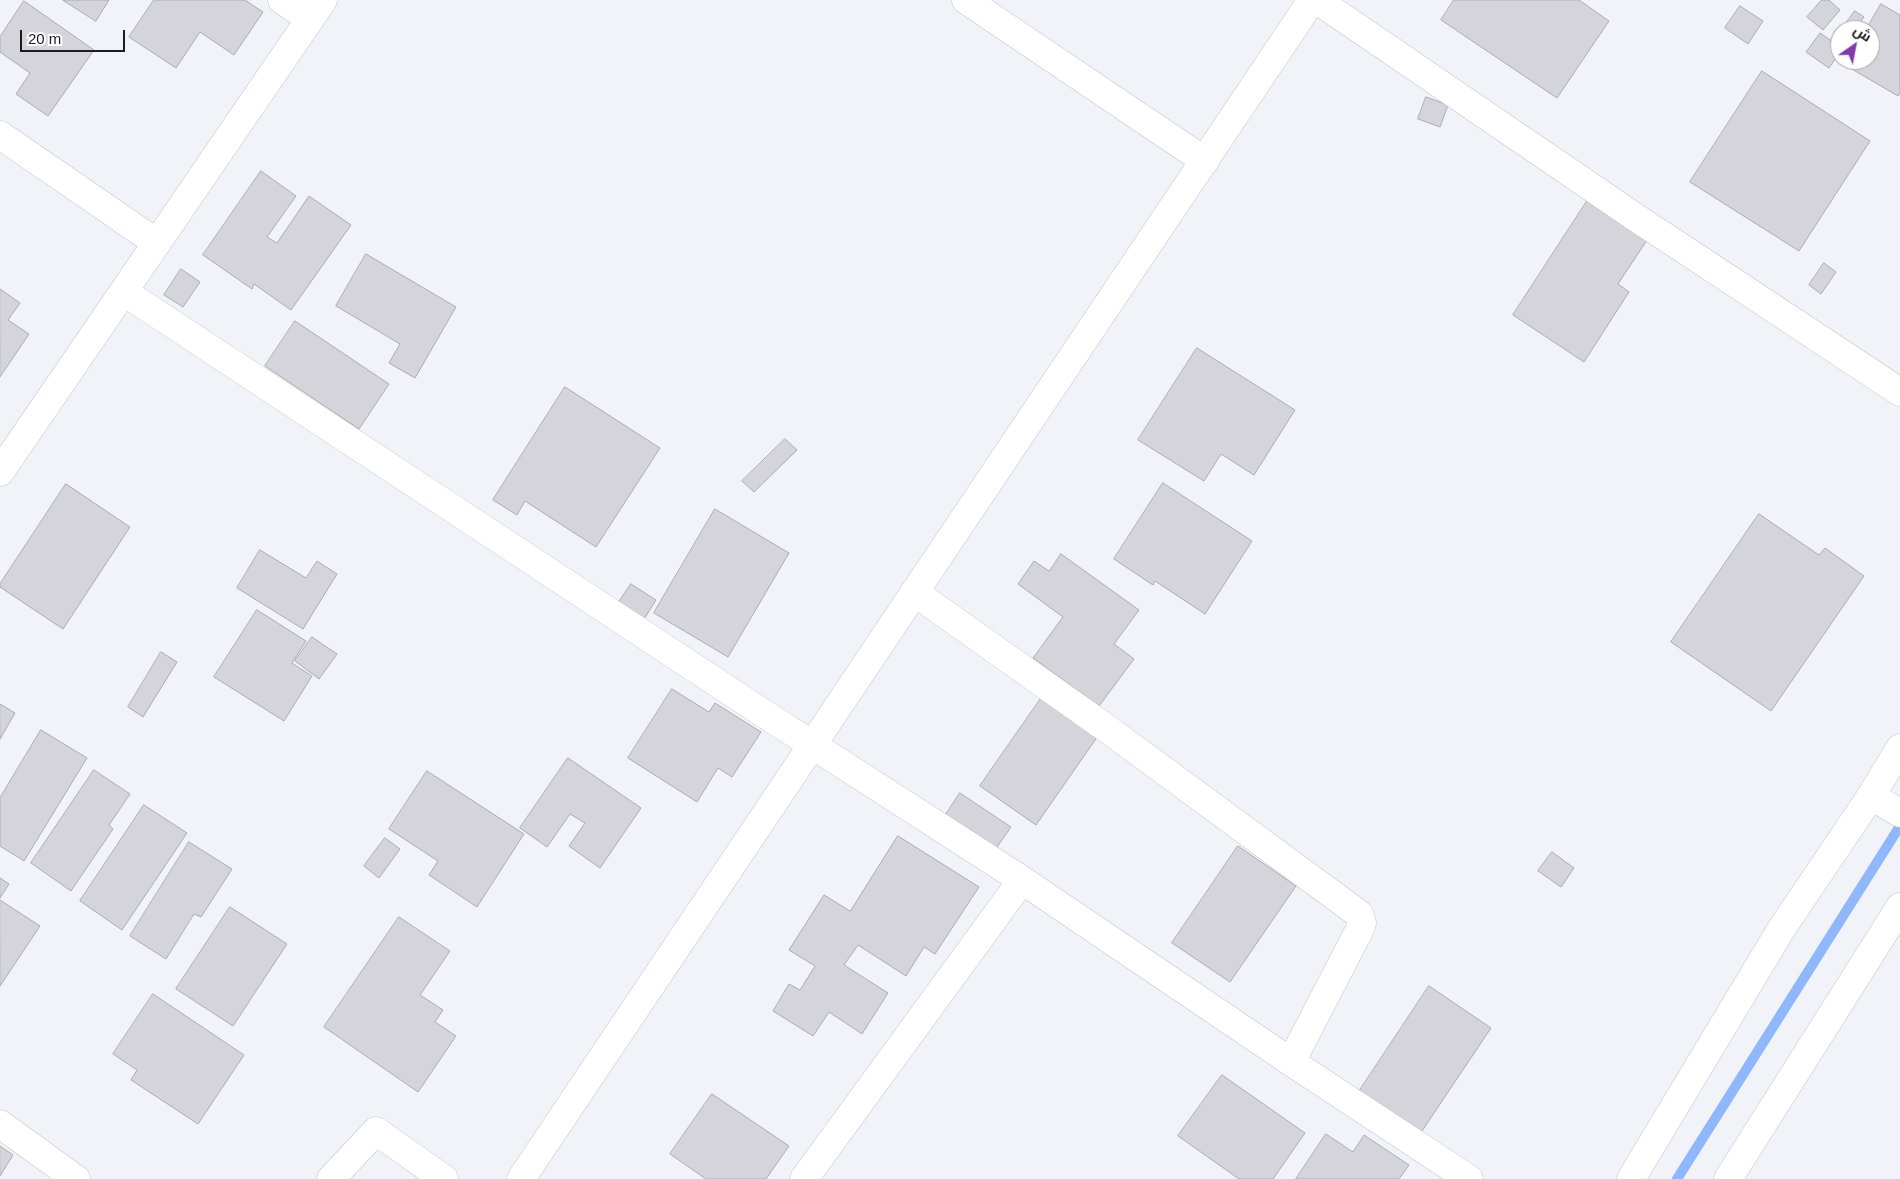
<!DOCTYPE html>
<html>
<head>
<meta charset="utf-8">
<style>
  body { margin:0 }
  #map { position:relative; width:1900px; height:1179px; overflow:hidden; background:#f2f3f9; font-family:Helvetica,Cairo,sans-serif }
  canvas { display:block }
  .north { position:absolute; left:1830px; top:20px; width:50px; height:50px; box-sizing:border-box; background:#fff; border:1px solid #a4a4a5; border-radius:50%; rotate:33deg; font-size:14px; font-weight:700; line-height:20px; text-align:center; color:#1c1c1e }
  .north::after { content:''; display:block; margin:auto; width:18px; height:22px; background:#803bae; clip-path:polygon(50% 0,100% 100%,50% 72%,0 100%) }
  .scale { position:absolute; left:20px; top:30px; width:105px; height:22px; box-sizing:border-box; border:2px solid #1c1c1e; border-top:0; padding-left:6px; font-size:15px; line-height:18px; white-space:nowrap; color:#1c1c1e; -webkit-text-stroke:4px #fff; paint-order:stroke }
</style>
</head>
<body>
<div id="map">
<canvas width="1900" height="1179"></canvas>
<div class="north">ش</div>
<div class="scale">20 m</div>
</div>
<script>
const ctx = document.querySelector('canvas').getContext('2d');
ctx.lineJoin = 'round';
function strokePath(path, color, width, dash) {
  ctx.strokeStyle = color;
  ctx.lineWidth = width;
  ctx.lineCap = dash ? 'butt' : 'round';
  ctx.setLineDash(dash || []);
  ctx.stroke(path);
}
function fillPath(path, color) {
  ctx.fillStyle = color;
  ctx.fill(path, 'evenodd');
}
const stream = new Path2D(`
  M1677 1179 1900 826`);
const building = new Path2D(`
  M63 0H109L96 21Z
  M154 0H245L263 12 234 55 200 32 176 68 129 37Z
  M1454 0H1579L1609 21 1557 98 1441 20Z
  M1822 0H1829L1840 10 1823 30 1807 17Z
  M24 1 94 50 48 116 16 94 30 73 0 52V37Z
  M1881 4 1900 15V93L1898 96 1845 65 1848 60H1870V30H1866Z
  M1740 6 1763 21 1748 44 1725 28Z
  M1855 11 1864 17 1855 30H1841Z
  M1840 32V52L1829 68 1806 52 1820 33 1833 42Z
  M1762 71 1870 141 1799 251 1690 182Z
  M1426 97 1448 105 1440 127 1418 119Z
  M261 171 296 196 267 237 277 243 309 196 351 225 291 310 254 284 252 289 203 255Z
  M1591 195 1651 234 1618 284 1629 292 1584 362 1513 315Z
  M366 254 456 307 415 378 389 363 400 344 336 306Z
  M1824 263 1836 272 1821 294 1809 285Z
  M181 269 200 282 183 307 164 295Z
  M0 289 20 303 8 320 29 334 0 377Z
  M295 321 389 384 359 429 265 366Z
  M1197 348 1295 410 1254 475 1221 454 1204 481 1138 440Z
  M565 387 660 448 596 547 525 501 517 515 493 500Z
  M785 439 797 450 754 492 742 481Z
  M1163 483 1252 541 1205 614 1155 581 1153 585 1114 559Z
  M66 484 130 527 63 629 0 587V584Z
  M715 509 789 553 728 657 654 613Z
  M1759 514 1819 555 1825 548 1864 576 1771 711 1671 642Z
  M260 550 306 578 317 561 337 574 303 629 237 588Z
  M1061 554 1139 610 1114 644 1134 659 1099 706 1033 658 1063 617 1018 584 1034 561 1049 571Z
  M631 584 656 600 641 624 615 608Z
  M257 610 306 641 292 663 312 676 284 721 214 677Z
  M312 637 337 654 319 679 295 661Z
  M161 652 177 662 143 717 128 707Z
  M672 689 709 712 715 703 761 732 732 777 718 768 697 802 628 758Z
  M1044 694 1100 733 1036 825 980 786Z
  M0 704 15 713 0 739Z
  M41 730 87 758 24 861 0 846V798Z
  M568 758 641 808 600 868 569 846 585 823 570 814 547 847 520 828Z
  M94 770 130 794 109 825 113 829 71 891 31 863Z
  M427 771 524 834 477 907 429 875 438 861 389 829Z
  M960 793 1011 827 995 850 945 816Z
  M144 805 187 833 122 930 80 901Z
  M898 836 979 887 935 954 924 947 906 976 858 945 844 965 888 993 862 1034 829 1012 813 1036 773 1011 789 984 800 990 815 966 789 950 824 895 850 911Z
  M385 838 400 849 379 878 364 866Z
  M189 842 232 869 201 917 194 914 166 959 130 936Z
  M1238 846 1296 886 1230 982 1172 943Z
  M1552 852 1574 868 1561 887 1538 871Z
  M0 878 9 884 0 898Z
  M0 900 40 926 0 986Z
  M230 907 287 944 233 1026 176 989Z
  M399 917 450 951 420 995 443 1010 435 1022 456 1036 418 1092 324 1027Z
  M1429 986 1491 1028 1420 1134 1358 1093Z
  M153 994 244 1055 198 1124 131 1080 137 1070 113 1054Z
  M1222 1075 1305 1133 1273 1179H1239L1178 1136Z
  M712 1094 789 1146 766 1179H706L670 1154Z
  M1326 1134 1353 1152 1364 1135 1409 1165 1399 1179H1296Z
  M0 1146 13 1155 0 1176Z`);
const street = new Path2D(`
  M282 0 310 19
  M966 0 1205 161
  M1317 0 1638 219 1900 392
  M0 135 157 243
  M124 292 763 713 1022 880 1291 1062 1469 1179
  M0 472 323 0
  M914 592 1106 728 1359 914 1362 923 1359 931 1291 1062
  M1871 796 1900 813
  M0 1124 76 1179
  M331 1179 376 1131 444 1179
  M521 1179 1312 0
  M804 1179 1022 880
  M1728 1179 1900 907`);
const secondary = new Path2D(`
  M1631 1179 1782 928 1871 796 1900 748`);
strokePath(stream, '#8fb7fb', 10);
fillPath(building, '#d4d4da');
strokePath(building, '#aaabb1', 1);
strokePath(street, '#c3c3c9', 29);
strokePath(secondary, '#c3c3c9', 29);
strokePath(street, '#fff', 28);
strokePath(secondary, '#fff', 28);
</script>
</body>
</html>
